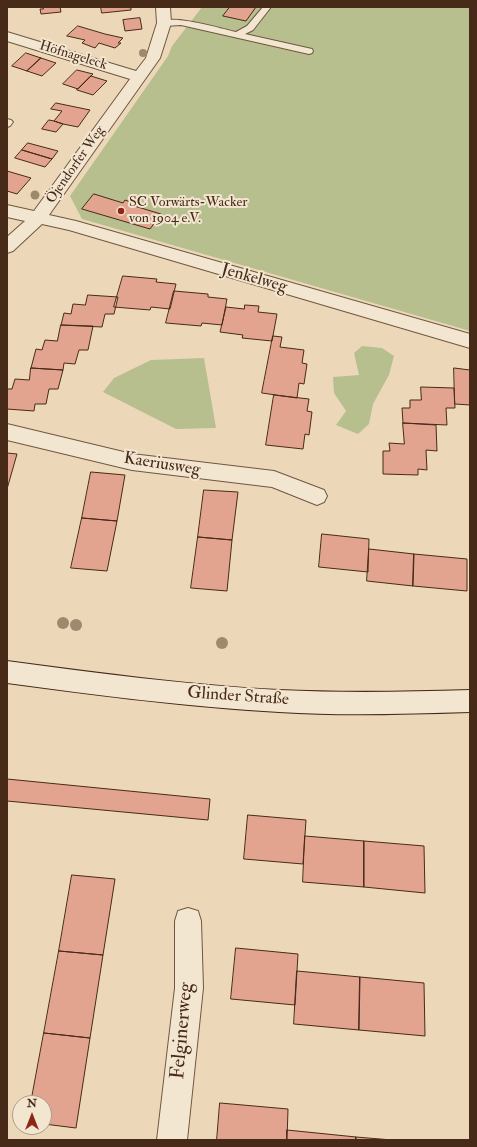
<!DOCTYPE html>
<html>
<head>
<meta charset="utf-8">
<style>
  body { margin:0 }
  #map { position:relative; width:477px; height:1147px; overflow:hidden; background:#ecd8b8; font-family:"IM FELL Double Pica",serif }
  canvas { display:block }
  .frame { position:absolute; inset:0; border:8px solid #472a18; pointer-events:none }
  .north { position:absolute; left:12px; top:1095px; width:40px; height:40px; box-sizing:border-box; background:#f3e6d1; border:1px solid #ae9b87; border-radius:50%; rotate:0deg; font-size:11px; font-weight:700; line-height:16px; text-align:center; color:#472a18 }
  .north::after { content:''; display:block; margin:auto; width:14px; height:18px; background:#8f2418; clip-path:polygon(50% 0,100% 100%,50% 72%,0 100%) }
</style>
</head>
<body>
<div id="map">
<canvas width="477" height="1147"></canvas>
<div class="frame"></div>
<div class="north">N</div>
</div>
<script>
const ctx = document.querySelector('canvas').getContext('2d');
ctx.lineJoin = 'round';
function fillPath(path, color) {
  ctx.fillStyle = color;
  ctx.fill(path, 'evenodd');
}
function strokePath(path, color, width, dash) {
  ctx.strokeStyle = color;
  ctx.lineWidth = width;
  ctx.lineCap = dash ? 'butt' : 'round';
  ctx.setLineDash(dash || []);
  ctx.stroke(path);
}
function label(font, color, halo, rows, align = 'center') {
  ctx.font = font + ' "IM FELL Double Pica",serif';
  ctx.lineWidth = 4;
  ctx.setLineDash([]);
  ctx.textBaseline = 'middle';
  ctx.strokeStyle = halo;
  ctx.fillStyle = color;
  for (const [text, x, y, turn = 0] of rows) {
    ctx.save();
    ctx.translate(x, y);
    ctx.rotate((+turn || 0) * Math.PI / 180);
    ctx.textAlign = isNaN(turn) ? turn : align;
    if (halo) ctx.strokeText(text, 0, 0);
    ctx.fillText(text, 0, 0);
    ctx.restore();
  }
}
const green = new Path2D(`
  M202 7H470V331L82 219 70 196 168 56 172 46Z
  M362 346 382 348 394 356 389 375 373 404 369 424 358 434 336 425 346 411 334 393 333 377 359 375 354 353Z
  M204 358 216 428 176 429 103 392 114 378 151 360Z`);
const building = new Path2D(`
  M43 7H60L61 12 41 14 40 9H43Z
  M101 7H131V10L102 13Z
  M230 7H256L246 21 223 16Z
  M140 18 142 29 125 31 123 20Z
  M78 26 105 34 123 38 118 43H121L115 48 99 43 95 48 82 43 85 40 67 36Z
  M26 53 41 58 27 71 12 66Z
  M41 58 56 63 42 76 27 71Z
  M77 70 93 74 78 89 63 84Z
  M91 76 107 81 93 95 77 90Z
  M56 103 90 110 78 127 63 124 54 121 62 111 51 109Z
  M49 120 54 121 63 124 56 132 42 129Z
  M28 143 58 151 52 159 22 150Z
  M22 150 52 159 45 167 15 158Z
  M7 171 31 178 17 194 7 191Z
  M94 194 123 203 125 200 133 203 131 205 161 214 150 229 82 209Z
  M123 276 157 279 156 282 176 284 170 309 151 307 150 310 114 307Z
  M174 291 208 294V297L227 299 222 325 202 323 201 326 166 323Z
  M88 295 118 297 114 314H105L102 327 61 325 64 313 71 314 73 304 85 305Z
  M245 305 259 306 258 312 277 314 272 341 242 338 243 335 220 332 226 307 244 309Z
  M61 325 93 326 88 350H79L75 364 64 363 63 370 31 368 36 349 42 350 45 340 57 341Z
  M273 336 282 337 280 347 304 350 302 363 307 364 304 384 299 383 297 398 262 393Z
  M31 368 63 370 58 389H49L46 404H35L34 411 7 409V389H12L15 379 29 380Z
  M454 368 470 370V405L455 404Z
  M421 387 454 388 455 408H446L447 425 403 423 402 408H410V400H421Z
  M274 395 309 399 307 411 312 412 309 435 305 434 303 449 266 445Z
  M403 423 436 425 437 451 426 450 427 470 418 469V475L383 474V451H390L389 443 404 444Z
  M7 453 17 454 7 489Z
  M91 472 125 475 117 521 82 518Z
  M204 490 238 492 232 540 198 537Z
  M82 518 117 521 107 571 71 568Z
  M322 534 369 539 368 572 319 567Z
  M198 537 232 540 227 591 191 588Z
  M369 549 414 554 413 586 367 581Z
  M414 554 467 559V591L413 586Z
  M7 779 210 799 208 820 7 801Z
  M248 815 306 820 303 864 244 859Z
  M305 836 364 841V887L303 882Z
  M364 841 424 846 425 893 364 887Z
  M72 875 115 879 103 955 59 951Z
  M236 948 298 954 295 1005 231 999Z
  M59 951 103 955 90 1038 44 1033Z
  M297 971 360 977 359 1030 294 1024Z
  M360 977 424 983 425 1036 359 1030Z
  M44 1033 90 1038 76 1128 44 1124V1103H31Z
  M220 1103 288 1109 287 1140H217Z
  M287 1130 356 1137V1140H287Z
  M356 1137 392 1140H356Z`);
const lane = new Path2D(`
  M263 7H271L253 30 245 34 312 49 313 51 312 53 309 54 181 25 164 26 160 23C170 13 222 29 236 32L247 26Z
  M7 119 11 120 13 122 10 126 7 127Z`);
const street = new Path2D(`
  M156 7H170L171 23 160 58 49 215 76 221 470 334V348L69 230 42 224 13 251 7 253V237L25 221 7 217V205L34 211 130 79 7 41V32L136 71 146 58 157 23Z
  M7 424 132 454 274 471 324 490 327 496 324 502 317 505 272 487 132 470 7 440Z
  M188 908 198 911 201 921 203 988 187 1140H157L175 988V921L178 911Z`);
const secondary = new Path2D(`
  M7 661C97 673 188 685 279 690 342 693 406 692 470 690V712C406 714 342 716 279 712 188 707 97 695 7 683Z`);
const trees = [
  [143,53,4],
  [35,195,4.5],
  [63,623,6],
  [76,625,6],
  [222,643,6]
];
const markers = [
  [121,211,4,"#8f2418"]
];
const farStreetnames = [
  ["Höfnageleck",73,56,17],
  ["Öjendorfer Weg",76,165,-55]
];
const farPoinames = [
  ["SC Vorwärts-Wacker",129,203],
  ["von 1904 e.V.",129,219]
];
const streetNames = [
  ["Jenkelweg",254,279,16],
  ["Kaeriusweg",162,465,9],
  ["Glinder Straße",238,697,4]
];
const nearStreetnames = [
  ["Felginerweg",183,1031,-85]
];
fillPath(green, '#b7bf8f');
fillPath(building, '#e2a48f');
strokePath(building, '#472a18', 1);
strokePath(lane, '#705640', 2);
strokePath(street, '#705640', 2);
strokePath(secondary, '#472a18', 2);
fillPath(lane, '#f3e6d1');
fillPath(street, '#f3e6d1');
fillPath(secondary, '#f3e6d1');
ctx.fillStyle = '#9d896d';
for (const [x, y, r] of trees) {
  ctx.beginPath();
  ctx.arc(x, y, r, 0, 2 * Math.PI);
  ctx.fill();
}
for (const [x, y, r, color] of markers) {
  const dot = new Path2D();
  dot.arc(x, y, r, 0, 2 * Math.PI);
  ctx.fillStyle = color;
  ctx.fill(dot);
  strokePath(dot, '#f3e6d1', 1.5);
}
label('14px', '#472a18', '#f3e6d1', farStreetnames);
label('14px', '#472a18', '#f3e6d1', farPoinames, 'left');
label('17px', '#472a18', '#f3e6d1', streetNames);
label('20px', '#472a18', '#f3e6d1', nearStreetnames);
</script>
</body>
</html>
